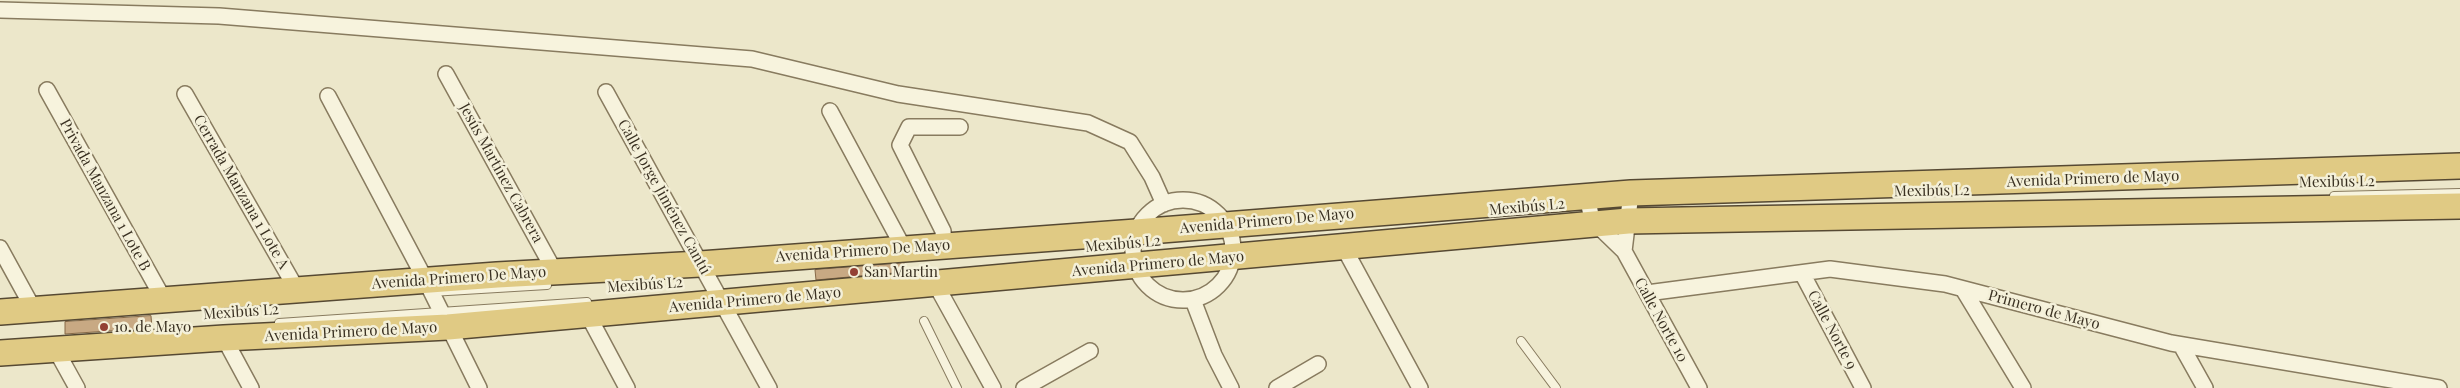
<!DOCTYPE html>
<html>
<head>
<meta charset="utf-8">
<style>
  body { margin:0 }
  canvas { display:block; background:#ece7ca }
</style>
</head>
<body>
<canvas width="2460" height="388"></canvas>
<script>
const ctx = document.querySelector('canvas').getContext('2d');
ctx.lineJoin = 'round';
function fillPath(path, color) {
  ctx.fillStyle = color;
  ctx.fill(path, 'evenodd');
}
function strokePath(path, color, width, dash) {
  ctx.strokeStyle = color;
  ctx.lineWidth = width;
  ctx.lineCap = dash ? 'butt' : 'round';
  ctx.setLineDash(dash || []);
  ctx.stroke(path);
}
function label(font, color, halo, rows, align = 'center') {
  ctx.font = font + ' "Playfair Display",serif';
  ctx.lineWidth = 5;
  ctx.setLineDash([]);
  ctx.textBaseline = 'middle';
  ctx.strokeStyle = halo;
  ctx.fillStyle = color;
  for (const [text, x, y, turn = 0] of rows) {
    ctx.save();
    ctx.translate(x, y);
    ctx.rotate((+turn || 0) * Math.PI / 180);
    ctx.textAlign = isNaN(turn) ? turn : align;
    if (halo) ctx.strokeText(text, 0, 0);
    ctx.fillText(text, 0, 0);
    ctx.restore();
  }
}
const building = new Path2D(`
  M904 263V272L816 280 815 270Z
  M151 316 152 328 65 334V322Z`);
const service = new Path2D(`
  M2334 196 2460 193
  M431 292 547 285
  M924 321 957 388
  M279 323 587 302
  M1521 341 1556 388`);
const minor = new Path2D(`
  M0 10 219 16 752 59 898 94 1088 123 1130 142 1152 177 1164 204
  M446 74 555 272
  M47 90 164 300
  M606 92 769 388
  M185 94 297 290
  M328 96 426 281 479 388
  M830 111 903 247
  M1587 196 1591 215 1595 223 1624 251 1699 388
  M1133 250a50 50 0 1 1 100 0a50 50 0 1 1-100 0Z
  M944 245 943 231 900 145 909 127H960
  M1343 246 1420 388
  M0 248 34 310
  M1624 251 1631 193
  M1802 273 1863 388
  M935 283 993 388
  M1963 289 2023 388
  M1647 293 1830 269 1945 284 2171 343 2439 388
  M1193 300 1214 355 1231 388
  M588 315 627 388
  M224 338 251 388
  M2181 345 2205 388
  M56 350 77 388
  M1024 388 1090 351
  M1277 388 1318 364`);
const trunk = new Path2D(`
  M0 312 497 275 700 264 1136 232 1631 193 2460 166
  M0 353 224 338 448 327 1628 221 2460 206`);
const markers = [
  [854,272,5,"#934033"],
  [104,327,5,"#934033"]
];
const streetNames = [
  ["Jesús Martínez Cabrera",501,173,61],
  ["Avenida Primero de Mayo",2093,179,-2],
  ["Mexibús L2",2337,182,-1],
  ["Mexibús L2",1932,191,-1],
  ["Cerrada Manzana 1 Lote A",241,192,60],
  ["Privada Manzana 1 Lote B",105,195,61],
  ["Calle Jorge Jiménez Cantú",664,197,61],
  ["Mexibús L2",1527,207,-5],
  ["Avenida Primero De Mayo",1267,221,-5],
  ["Mexibús L2",1123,244,-5],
  ["Avenida Primero De Mayo",863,251,-4],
  ["Avenida Primero de Mayo",1158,264,-5],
  ["Avenida Primero De Mayo",459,278,-4],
  ["Mexibús L2",645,285,-4],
  ["Avenida Primero de Mayo",755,300,-5],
  ["Primero de Mayo",2044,310,15],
  ["Mexibús L2",241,312,-4],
  ["Calle Norte 10",1661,320,61],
  ["Calle Norte 9",1832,330,62],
  ["Avenida Primero de Mayo",351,332,-3]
];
const poiNames = [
  ["San Martin",864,272],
  ["1o. de Mayo",114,327]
];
fillPath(building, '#c8a983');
strokePath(building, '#866947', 1);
strokePath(service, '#887b5f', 10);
strokePath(minor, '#887b5f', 18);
strokePath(trunk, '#564933', 28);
strokePath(service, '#f7f3dd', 8);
strokePath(minor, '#f7f3dd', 15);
strokePath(trunk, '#e0ca84', 25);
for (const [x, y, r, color] of markers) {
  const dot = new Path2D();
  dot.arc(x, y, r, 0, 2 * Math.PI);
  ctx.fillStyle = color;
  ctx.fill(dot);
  strokePath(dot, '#f4f0d9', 2);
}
label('15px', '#3a3122', '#f4f0d9', streetNames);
label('15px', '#3a3122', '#f4f0d9', poiNames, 'left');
</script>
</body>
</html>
